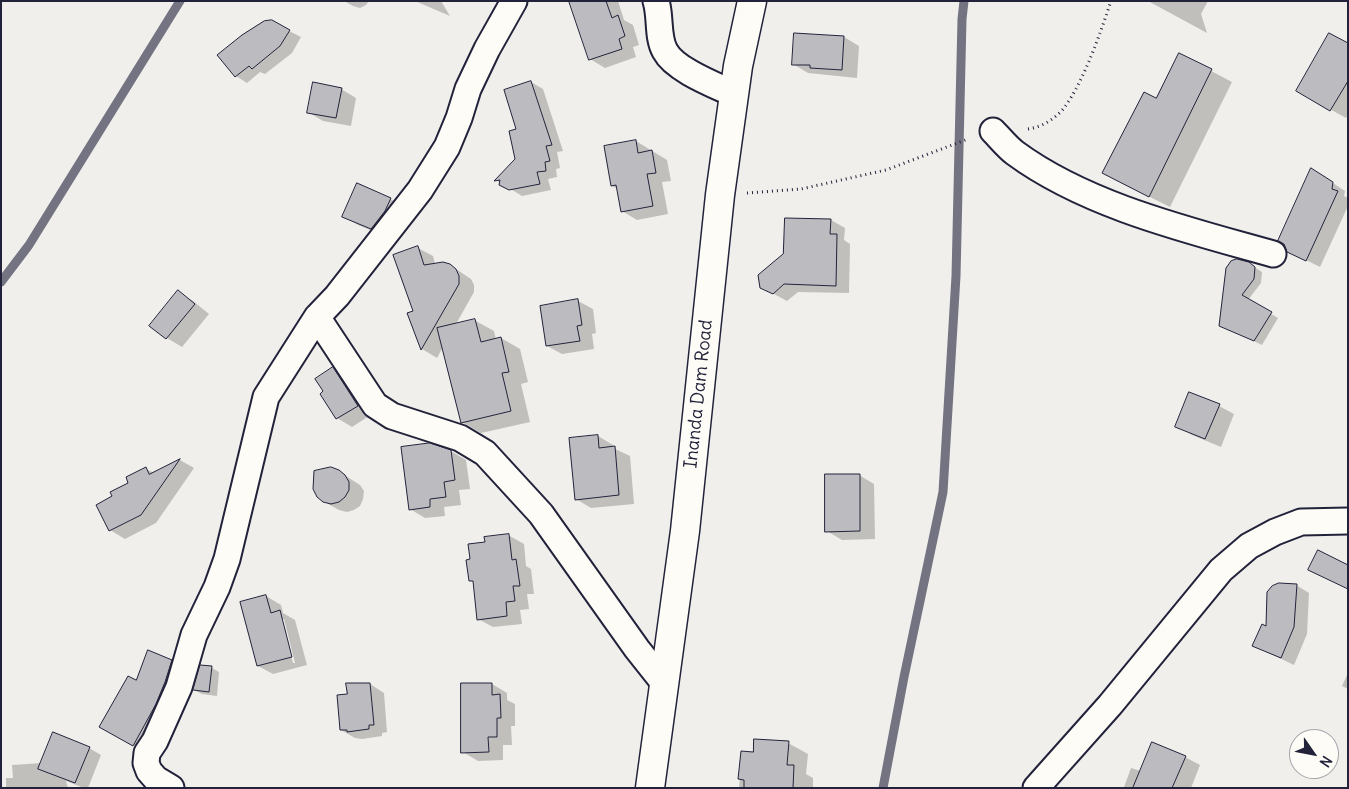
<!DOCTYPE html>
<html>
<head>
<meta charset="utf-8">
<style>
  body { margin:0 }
  #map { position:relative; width:1349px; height:789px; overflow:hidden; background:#f0efec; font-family:Delius,sans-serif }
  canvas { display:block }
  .frame { position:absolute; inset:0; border:2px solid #22223b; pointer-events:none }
  .north { position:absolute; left:1289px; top:729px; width:50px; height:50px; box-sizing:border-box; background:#fdfcf7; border:1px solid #a5a5ac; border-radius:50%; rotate:123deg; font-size:14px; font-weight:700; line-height:20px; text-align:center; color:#22223b }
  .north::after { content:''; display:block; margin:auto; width:18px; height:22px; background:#22223b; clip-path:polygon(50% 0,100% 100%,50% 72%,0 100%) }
</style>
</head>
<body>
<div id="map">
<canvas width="1349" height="789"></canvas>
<div class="frame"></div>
<div class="north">N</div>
</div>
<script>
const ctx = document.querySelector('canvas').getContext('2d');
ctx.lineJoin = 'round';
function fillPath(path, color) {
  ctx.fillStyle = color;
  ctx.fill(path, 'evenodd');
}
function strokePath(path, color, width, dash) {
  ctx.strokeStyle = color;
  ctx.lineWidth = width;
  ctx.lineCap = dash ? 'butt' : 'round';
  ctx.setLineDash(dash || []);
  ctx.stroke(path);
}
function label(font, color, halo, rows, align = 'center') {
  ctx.font = font + ' Delius,sans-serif';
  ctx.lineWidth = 4.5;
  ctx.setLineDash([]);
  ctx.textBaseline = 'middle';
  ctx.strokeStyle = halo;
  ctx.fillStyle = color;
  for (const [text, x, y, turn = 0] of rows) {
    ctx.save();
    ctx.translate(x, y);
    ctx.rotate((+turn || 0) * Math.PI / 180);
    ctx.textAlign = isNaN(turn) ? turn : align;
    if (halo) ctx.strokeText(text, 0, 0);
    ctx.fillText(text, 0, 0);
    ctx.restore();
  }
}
const shadow = new Path2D(`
  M344 1H369L366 5 360 8 353 6Z
  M415 1H441L450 16Z
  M570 1H618L624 20 633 25 639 45 633 47 636 57 605 68 590 59Z
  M1148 1H1208L1201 14 1207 33Z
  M289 31 301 37 292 53 265 74 260 72 247 83 236 76 219 55Z
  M844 37 859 46 857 78 808 73 793 64Z
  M1348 45V115L1346 118 1297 91Z
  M1179 54 1232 82 1170 207 1124 184 1156 100Z
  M531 82 543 89 563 151 557 152 560 168 556 169 557 177 548 179 551 190 522 196 496 180 516 160 518 130Z
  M341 89 356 98 351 126 323 121 308 112Z
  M636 141 667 160 671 181 662 182 668 214 637 220 622 211 618 189 612 186Z
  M1324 177 1345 191 1344 196 1348 198V206L1320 267 1288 251Z
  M390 199 405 207 387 237 358 225 343 216Z
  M831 220 845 228 844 240 850 244 849 293 798 292 787 301 761 287Z
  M418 248 433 256 435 264 450 265 471 279 474 285V292L456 324 474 320 494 331 496 340 501 338 520 349 528 382 521 384 530 422 481 433 462 422 443 347 437 358 422 349 409 314 415 311Z
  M1249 264 1262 272 1261 283 1248 300 1278 318 1262 345 1228 329Z
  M178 292 193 301 209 314 182 347 167 338 151 325Z
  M578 301 593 309 596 333 592 334 594 349 562 354 547 346Z
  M333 369 348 378 372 414 352 427 337 418Z
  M1219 406 1234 414 1221 447 1192 435 1177 426Z
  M598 436 613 445V448L630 456 634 504 591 508 576 499Z
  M451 451 466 460 470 489 459 490 461 505 444 507 445 516 425 518 410 509Z
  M180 460 194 468 156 523 125 539 110 530 130 483 146 469 154 473Z
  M338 471 360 485 364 491 363 499 360 506 354 510 347 512 339 510 323 501Z
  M859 475 874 484 875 539 842 540 827 531Z
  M508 535 524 544 526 566 531 569 534 594H527L529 609 520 610 522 624 493 627 478 619 474 582 470 580 471 560 487 543Z
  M1296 585 1309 593 1307 634 1294 665 1254 646Z
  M266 596 281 605 283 613 295 620 307 665 273 674 258 666ZM281 619H284L295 663H293Z
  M171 661 186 669 148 753 101 727 137 681Z
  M212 668 219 672 217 696 202 694 194 690Z
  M1348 673V689L1342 686Z
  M370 684 384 693 387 732 382 733V736L362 739 355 738 341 730 348 695Z
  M492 684 507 693V700L515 704V726H511L512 745H503V760L478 761 463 752Z
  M788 743 808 754 806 774 813 778V788H739L742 753 755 754Z
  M89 748 101 755 88 788H84L66 781 68 788H6V778H13L12 765 42 763Z
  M1185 757 1200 765 1191 788 1124 787 1131 768 1141 771Z`);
const stream = new Path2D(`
  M1 282 29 245 180 1
  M883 788 904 677 943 492 956 276 962 19 964 1`);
const building = new Path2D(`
  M569 1H606L612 18 618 15 625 36 619 39 622 49 589 60Z
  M272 20 290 30 280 46 252 69 249 66 235 77 217 55 242 35 264 21Z
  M794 33 844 36 842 70 810 68V65H792Z
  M1329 33 1348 43V81L1330 111 1296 91Z
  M1179 53 1212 69 1149 197 1102 173 1144 92 1156 98Z
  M531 81 552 145 546 146 550 161 545 162 546 171 537 172 540 184 509 190 499 185 500 180 494 181 515 159 509 131 516 129 504 90Z
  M313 82 342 88 336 118 307 113Z
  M636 140 638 153 652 150 656 173 647 174 653 206 621 212 616 185 611 186 604 146Z
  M1311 168 1333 182 1332 189 1338 191 1306 261 1287 252 1284 244 1278 241Z
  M357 183 391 198 385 211 371 229 342 217Z
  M785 218 831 219 830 234H837L836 286 784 284 773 294 760 288 758 275 783 254Z
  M418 246 424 265 443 262 450 264 456 269 459 276V284L421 350 407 313 413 311 393 255Z
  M1237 259 1249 262 1255 267 1254 279 1242 295 1272 312 1254 341 1219 326 1226 268 1231 261Z
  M178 290 195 304 166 339 149 326Z
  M578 299 582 325 577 326 580 341 546 346 540 306Z
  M475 319 481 342 501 337 509 372 502 373 511 411 461 423 437 328Z
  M333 367 358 406 336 419 320 394 323 391 315 379Z
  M1189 392 1220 404 1205 439 1175 427Z
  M598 435 599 448 615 446 619 495 575 500 569 438Z
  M430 443 451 450 455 480 444 482 446 497 430 499V507L409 510 401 447Z
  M180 459 141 515 109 531 96 505 112 496 110 492 128 483 126 477 146 467 149 474Z
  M331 467 339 470 345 475 349 482V490L345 497 339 502 331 504 323 502 317 497 313 489 314 471Z
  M825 474H860V531L825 532Z
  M509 534 512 560 516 559 520 586H513L515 601 506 602 507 616 477 620 473 581H469L466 560 470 559 468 544 485 542 484 537Z
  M1318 550 1348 565V589L1308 570Z
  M1279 583 1297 584 1294 627 1281 658 1252 646 1262 624 1266 626 1267 592 1272 586Z
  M266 595 271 613 280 610 292 657 257 666 240 602Z
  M148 650 172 660 165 682 156 704 133 746 99 727 128 676 136 680Z
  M200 665 212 666 209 692 193 690Z
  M346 683H370L374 725H369V729L347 732V730H340L337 695 347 694Z
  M461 683H492V695L500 694 501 718H497V737H488L489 752 461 753Z
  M53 732 90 747 75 783 38 769Z
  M754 739 789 741 787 765H794L793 788H744V780L738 779 741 751 753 752Z
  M1152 742 1186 756 1172 788H1133Z`);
const path = new Path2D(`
  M1028 129C1042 127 1055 119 1064 108 1084 81 1100 34 1111 1
  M747 193 801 189 886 170 968 139`);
const minor = new Path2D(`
  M656 1C661 17 657 37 665 51 675 70 715 85 734 94
  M993 131C1000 138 1007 147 1015 153 1087 206 1188 230 1273 254
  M317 317 375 405 392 416 460 438 485 453 541 514 637 649 664 683
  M171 788 156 779 149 771 146 763 147 753 155 741 179 687 194 635 217 587 227 559 266 397 317 317 337 296 420 190 447 147 459 118 468 89 487 49 514 1
  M1036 788 1110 705 1221 570 1249 546 1275 532 1301 522 1348 521`);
const tertiary = new Path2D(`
  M650 788 685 531 720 195 738 66 752 1`);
const streetNames = [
  ["Inanda Dam Road",699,394,-84]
];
fillPath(shadow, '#0003');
strokePath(stream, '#737381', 9);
fillPath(building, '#bcbcc0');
strokePath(building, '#22223b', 1);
strokePath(minor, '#22223b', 29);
strokePath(tertiary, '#22223b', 31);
strokePath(path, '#22223b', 3, [1, 4]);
strokePath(minor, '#fdfcf7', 25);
strokePath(tertiary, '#fdfcf7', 28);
label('18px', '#22223b', '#fdfcf7', streetNames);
</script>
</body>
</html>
